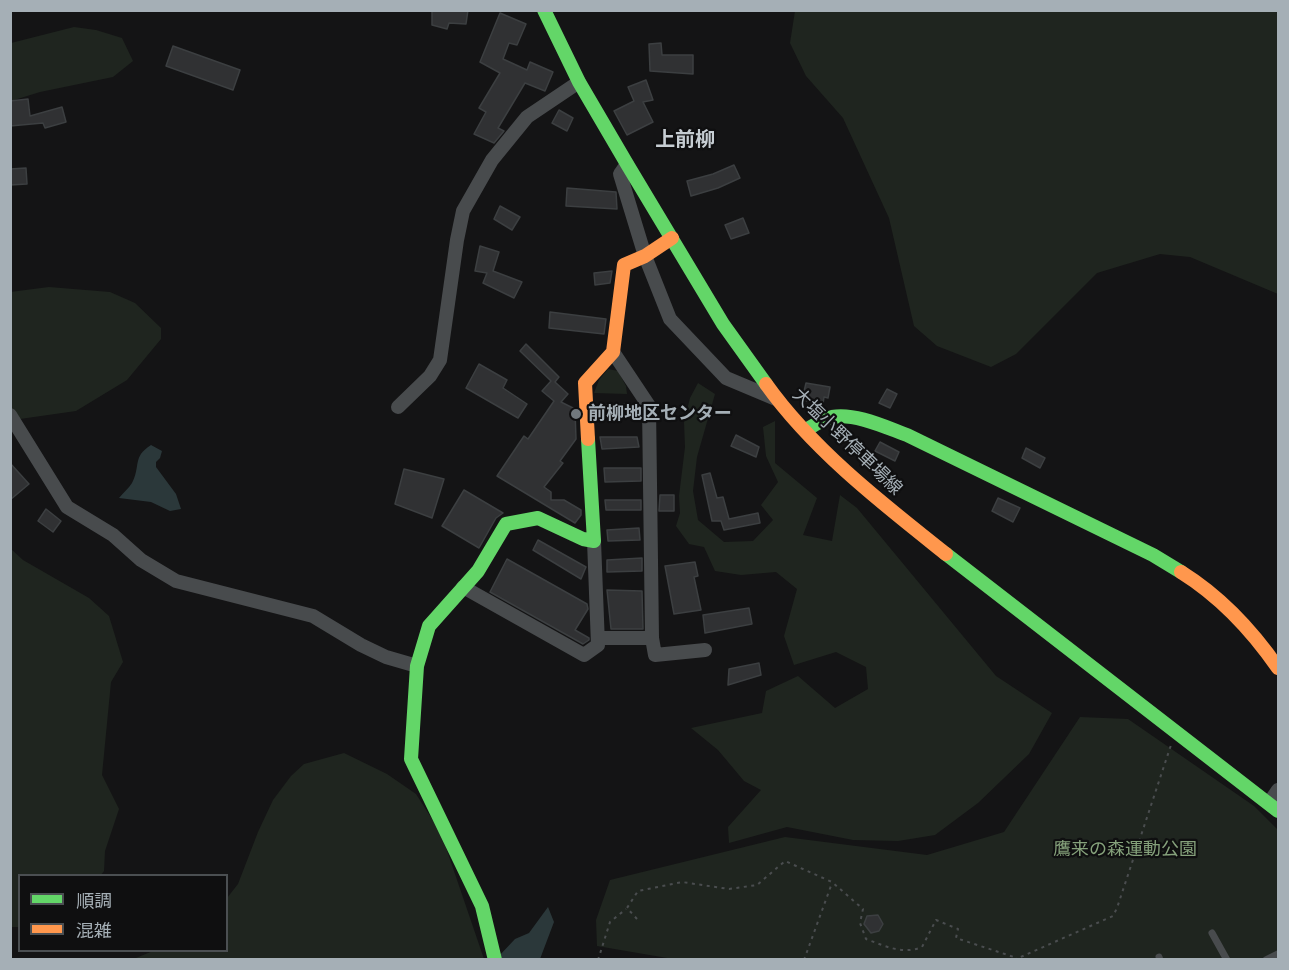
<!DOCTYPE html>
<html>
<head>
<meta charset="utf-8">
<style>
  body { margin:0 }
  #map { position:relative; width:1289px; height:970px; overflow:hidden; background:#141415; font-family:Manrope,"Noto Sans JP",sans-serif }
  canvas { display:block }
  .frame { position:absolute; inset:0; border:12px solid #a5afb6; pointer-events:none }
  .legend { position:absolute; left:18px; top:874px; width:210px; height:78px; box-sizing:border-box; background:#0f0f10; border:2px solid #4b4f52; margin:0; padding:8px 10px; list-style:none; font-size:18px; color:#a5afb6 }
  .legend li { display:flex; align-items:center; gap:12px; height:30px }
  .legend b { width:30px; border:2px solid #4b4f52 }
</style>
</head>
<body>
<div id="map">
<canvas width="1289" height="970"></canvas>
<div class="frame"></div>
<ul class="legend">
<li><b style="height:8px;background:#63d668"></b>順調</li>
<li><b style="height:8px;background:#ff974d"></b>混雑</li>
</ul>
</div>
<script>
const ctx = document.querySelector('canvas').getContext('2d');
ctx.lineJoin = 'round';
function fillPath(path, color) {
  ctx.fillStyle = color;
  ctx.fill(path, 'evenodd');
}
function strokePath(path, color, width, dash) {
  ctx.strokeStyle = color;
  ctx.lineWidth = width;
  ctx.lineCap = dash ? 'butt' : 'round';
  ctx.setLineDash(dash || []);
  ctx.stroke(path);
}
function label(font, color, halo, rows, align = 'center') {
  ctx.font = font + ' Manrope,"Noto Sans JP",sans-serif';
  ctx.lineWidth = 4.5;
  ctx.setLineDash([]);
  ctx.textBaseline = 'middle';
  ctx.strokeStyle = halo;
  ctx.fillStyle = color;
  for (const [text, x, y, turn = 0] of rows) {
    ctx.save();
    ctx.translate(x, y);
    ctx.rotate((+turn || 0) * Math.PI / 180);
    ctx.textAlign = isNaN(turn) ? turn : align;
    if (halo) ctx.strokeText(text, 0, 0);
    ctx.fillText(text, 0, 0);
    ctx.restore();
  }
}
const green = new Path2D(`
  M795 11H1278V294L1190 257 1160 254 1097 273 1016 354 991 367 937 346 914 326 889 218 843 118 806 76 790 43Z
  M74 27 96 30 122 38 133 61 113 77 40 92 11 101V43Z
  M49 287 110 292 135 303 161 328V339L127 380 76 411 20 419 11 415 10 292Z
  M608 369 618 371 626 386 627 394 594 393 599 380Z
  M698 383 715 394 697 457 693 491 698 520 724 542 753 541 773 520 761 505 778 482 766 456 763 427 775 421V463L817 498 803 535 832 541 840 495 857 508 996 676 1052 713 1029 754 978 803 935 835 898 841 853 840 787 827 729 843 728 827 761 790 744 781 718 750 691 728 762 713 766 691 798 676 835 708 868 689 866 667 836 652 794 665 784 636 797 589 776 572 741 575 715 571 704 547 689 544 676 526 680 513 679 496 685 447 684 422 690 398Z
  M10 548 23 560 89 598 109 616 123 662 111 682 102 775 119 809 105 851 104 871 101 875 20 876 19 927H10Z
  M1080 717 1128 719 1254 806 1278 830V959H673L597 946 596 920 610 880 785 837 927 855 1004 832Z
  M344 753 387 774 416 794 441 833 484 959 131 960 153 951 226 950 227 898 238 884 258 832 273 800 291 776 304 764Z`);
const water = new Path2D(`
  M151 445 162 451 160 458 156 462V467L176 494 181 509 170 511 151 502 119 498C123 493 129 488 132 483 141 466 132 457 151 445Z
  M548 907 554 922 540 959H500L499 956 515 939 529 933Z`);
const building = new Path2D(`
  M432 10H468L466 24 449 23 447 29 432 25Z
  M500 13 526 24 517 45 509 43 503 59 527 70 530 62 553 72 545 91 525 83 498 128 504 131 494 143 474 134 486 112 479 108 500 73 480 62Z
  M661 43 662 55H693V74L650 71 649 44Z
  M173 46 240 70 233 90 166 66Z
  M646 80 653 100 643 102 653 122 627 135 614 111 634 101 628 87Z
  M28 99 30 116 62 107 66 122 45 128 43 123 10 126V101Z
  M559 110 573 118 567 131 552 123Z
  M734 165 740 178 718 188 691 196 687 181 713 174Z
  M26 168 27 184 10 185V169Z
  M567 188 616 192 617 209 566 206Z
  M500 206 520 217 512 230 494 219Z
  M743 218 749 233 731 239 725 225Z
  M480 246 499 252 493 271 522 282 514 298 483 283 487 273 475 271Z
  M612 271 610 283 595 285 594 273Z
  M550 312 606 319 604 334 549 328Z
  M526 344 559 377 555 382 568 394 561 402 575 409 576 439 560 461 563 463 544 487 551 492V500H564L581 510V515L575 523 497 476 524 436 528 439 554 401 542 391 551 381 520 351Z
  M479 364 507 380 503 388 527 404 518 418 466 388Z
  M806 383 830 387 828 398 824 397 823 404 802 400Z
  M887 389 897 394 890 408 879 403Z
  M634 404 635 417H599L598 405Z
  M736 435 759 447 756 457 731 446Z
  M600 437H637L639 447 602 449Z
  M880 442 899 452 895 461 875 451Z
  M1026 448 1045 458 1040 468 1022 458Z
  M10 463 29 484 10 500Z
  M604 468H641V481L605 482Z
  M404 469 444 479 432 518 395 504Z
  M710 473 717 498 723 497 729 519 758 513 760 523 724 530 721 521H712L702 475Z
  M464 490 503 513 496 518 479 548 442 526Z
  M660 495H674V511H659Z
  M998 498 1020 508 1013 522 992 511Z
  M605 500H641V510H606Z
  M46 509 61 521 53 532 38 521Z
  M639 528 640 540 608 541 607 530Z
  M538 540 586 567 581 579 533 550Z
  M642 558V571L607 572V560Z
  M507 559 587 604 588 609 575 630 589 638V640L583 644 490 592Z
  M695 562 698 576 694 577 701 610 674 614 665 566Z
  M607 590 642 591 643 629H611Z
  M749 608 752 624 705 633 703 615Z
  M759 663 761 675 728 685 729 669Z
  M878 915 883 924 879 931 871 933 864 924 867 916Z`);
const path = new Path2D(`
  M637 919 627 908 638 891 682 882 729 889 757 885 785 861 832 882 863 909 860 923 866 939C885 946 902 955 922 947L936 920 958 929 956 938 1017 958
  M598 960 610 922 626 909
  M804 960 832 883
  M1014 960 1113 916 1117 908 1171 745`);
const lane = new Path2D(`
  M1212 933 1227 960
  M1159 957 1160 960
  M1266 960 1278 954`);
const street = new Path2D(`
  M627 164 620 174 645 256 670 319 726 378 776 399
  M613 352 649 406 652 638 655 655 705 650
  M398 407 430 376 440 360 457 240 463 211 492 160 527 117 579 82
  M10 415 67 507 113 535 141 560 176 581 313 616 361 645 386 657 417 666
  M463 587 584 655 598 645 594 541
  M598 638H652
  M1269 803 1278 790`);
const fast = new Path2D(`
  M544 10 579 82 627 164 723 324 766 384
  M806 430C814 425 823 419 832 417 856 413 885 427 907 435L1153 555 1181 572
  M946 554 1278 811
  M495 960 482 906 411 759 417 666 429 626 478 571 506 524 538 518 583 539 594 541 588 439`);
const slow = new Path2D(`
  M766 384C813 450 883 504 946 554
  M588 439 585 383 613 352 624 265 645 256 672 238
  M1181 572C1221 597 1251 629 1278 668`);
const markers = [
  [576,414,6,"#72797e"]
];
const poiNames = [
  ["前柳地区センター",588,414]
];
const streetNames = [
  ["大塩小野停車場線",847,442,44]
];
const parkNames = [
  ["鷹来の森運動公園",1125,850]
];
const neighbourhoodNames = [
  ["上前柳",685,140]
];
fillPath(green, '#1f251f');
fillPath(water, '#2b383a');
fillPath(building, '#303133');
strokePath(building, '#3c3f41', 1.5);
strokePath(path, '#4a4d4f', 2, [3, 4.5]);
strokePath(lane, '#484b4d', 7);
strokePath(street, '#484b4d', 14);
strokePath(fast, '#63d668', 14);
strokePath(slow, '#ff974d', 14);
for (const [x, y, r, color] of markers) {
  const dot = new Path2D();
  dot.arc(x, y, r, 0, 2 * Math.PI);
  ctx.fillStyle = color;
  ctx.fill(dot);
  strokePath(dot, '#0f0f10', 2);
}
label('bold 18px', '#a5afb6', '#0f0f10', poiNames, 'left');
label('18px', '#a5afb6', '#0f0f10', streetNames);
label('18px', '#85a17b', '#0f0f10', parkNames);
label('bold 20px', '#c6cdd2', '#0f0f10', neighbourhoodNames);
</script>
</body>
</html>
